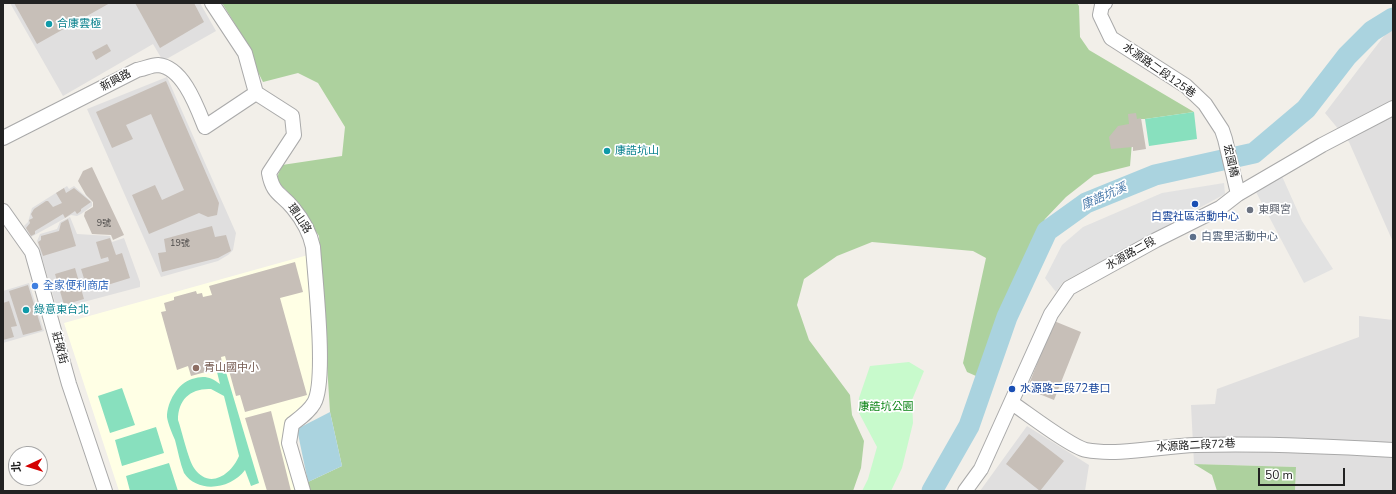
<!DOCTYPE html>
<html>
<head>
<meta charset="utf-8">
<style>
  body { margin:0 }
  #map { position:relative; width:1396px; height:494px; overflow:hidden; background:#f2efe9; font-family:"Nunito Sans","Noto Sans TC",sans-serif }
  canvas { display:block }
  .frame { position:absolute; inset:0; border:4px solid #222; pointer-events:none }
  .north { position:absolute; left:8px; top:446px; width:40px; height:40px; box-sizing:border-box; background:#fff; border:1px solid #a7a7a7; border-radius:50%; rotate:266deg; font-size:11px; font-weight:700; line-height:16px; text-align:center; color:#222 }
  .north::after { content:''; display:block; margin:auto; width:14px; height:18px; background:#d40000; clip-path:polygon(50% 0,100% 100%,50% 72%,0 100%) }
  .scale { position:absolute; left:1258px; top:468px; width:87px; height:18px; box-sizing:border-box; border:2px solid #222; border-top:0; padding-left:5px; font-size:12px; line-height:14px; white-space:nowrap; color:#222; -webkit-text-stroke:3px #fff; paint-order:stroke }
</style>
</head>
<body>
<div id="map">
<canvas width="1396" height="494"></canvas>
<div class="frame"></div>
<div class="north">北</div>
<div class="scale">50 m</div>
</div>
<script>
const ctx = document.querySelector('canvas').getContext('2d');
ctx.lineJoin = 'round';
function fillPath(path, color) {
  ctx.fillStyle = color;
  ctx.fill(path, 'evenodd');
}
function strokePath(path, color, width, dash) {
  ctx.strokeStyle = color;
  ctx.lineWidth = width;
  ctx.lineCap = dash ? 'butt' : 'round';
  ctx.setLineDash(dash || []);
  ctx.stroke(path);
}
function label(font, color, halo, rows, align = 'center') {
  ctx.font = font + ' "Nunito Sans","Noto Sans TC",sans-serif';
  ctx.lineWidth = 3.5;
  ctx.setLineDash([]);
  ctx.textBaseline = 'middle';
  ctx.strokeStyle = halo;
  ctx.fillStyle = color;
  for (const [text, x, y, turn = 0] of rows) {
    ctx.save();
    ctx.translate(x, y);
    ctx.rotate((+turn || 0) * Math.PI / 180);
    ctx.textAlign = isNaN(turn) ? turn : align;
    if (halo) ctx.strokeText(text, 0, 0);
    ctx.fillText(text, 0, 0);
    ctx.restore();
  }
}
const residential = new Path2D(`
  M10 3H200L216 31 163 61 153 44 63 96Z
  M1393 28V242L1349 142 1325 113 1387 32Z
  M167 77 236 233 233 250 228 255 218 261 161 277 87 109Z
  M67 186 69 189 74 186 92 202V206L81 214 77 216 71 215 31 237 24 226 28 222 32 208Z
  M70 217 77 234 110 236 112 242 124 238 140 282V287L61 308 56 305 37 241 40 234 57 229 60 222Z
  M29 283 44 331 3 343V291Z
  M1359 316 1393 320V491H1295L1296 467 1194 464 1191 405 1215 404 1217 389 1359 337Z
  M1027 426 1089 465 1085 491H980Z`);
const education = new Path2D(`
  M308 255 315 375 310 397 288 419 284 428 282 442 294 481V491H119L64 323Z`);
const forest = new Path2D(`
  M222 3H1077L1079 6 1080 37 1089 50 1194 112 1145 119H1134L1130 166 1094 175 1066 197 1045 219 1016 277 983 365 976 376 967 372 963 363 986 258 973 251 872 242 837 256 804 279 797 305 809 340 850 395 852 415 864 441 861 468 853 491H308V482L342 466 330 412 319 236 295 199 276 180 282 165 342 156 345 127 318 83 298 73 263 82 256 68 248 45Z
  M1194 464 1296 467 1295 491H1217L1212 475Z`);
const park = new Path2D(`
  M909 362 924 371 912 400 913 423 902 468 891 491H862L868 479 877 447 858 411 859 398 870 366Z`);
const pitch = new Path2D(`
  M1194 112 1197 139 1149 146 1145 119Z
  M225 369 259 483 251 486 245 470C231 489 198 494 184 473 180 463 178 451 175 440 172 433 168 424 167 417 167 402 178 383 192 379 204 375 211 377 220 384L217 372ZM211 389 224 396 239 456C231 475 209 490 194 468 188 459 182 431 178 420 178 399 191 388 211 389Z
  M122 388 135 425 110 433 98 396Z
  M156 427 164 453 122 466 115 440Z
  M169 463 178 491H130L126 476Z`);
const parking = new Path2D(`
  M1281 174 1302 221 1333 269 1304 283 1256 192Z
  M1224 183 1225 194 1063 282 1056 292 1045 278 1062 245 1083 227 1162 193Z`);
const water = new Path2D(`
  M330 412 342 466 308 482 297 429Z`);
const river = new Path2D(`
  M932 491 969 426 1007 317 1047 231 1086 203 1155 175 1254 153 1306 109 1347 56 1372 31 1393 18`);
const building = new Path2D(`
  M14 3H110L37 44Z
  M135 3H194L204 22 160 48Z
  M107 44 111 51 96 60 92 52Z
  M166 81 219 203 217 215 208 217 199 213 149 234 132 195 155 185 162 200 184 190 151 114 126 125 133 139 112 148 96 112Z
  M1136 113 1137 119 1141 118 1146 149 1133 151V147L1111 149 1109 137 1118 126 1129 124 1128 114Z
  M92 167 124 235 113 240 111 235 92 234 84 216 85 212 93 207V202L86 195 78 181 83 171Z
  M64 188 66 193 74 188 91 202 81 209V211L77 214 75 211 65 218 63 214 35 231V234L31 236 26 228 30 223 29 220 33 218 31 214 34 209 46 201H48L53 207 62 203 56 193Z
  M68 219 76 246 43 256 38 242 41 240V236L59 231 61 223Z
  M212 226 215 237 226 235 231 251 218 258 162 272 158 253 166 252 164 239Z
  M110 238 116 255 122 253 130 278 88 291 81 269 109 261 108 257 101 259 96 242Z
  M295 262 303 292 280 298 307 395 245 412 240 395 236 396 225 356 221 357 222 363 219 364 220 368 191 376 188 366 177 370 161 312 166 311 164 303 174 300V297L196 291 197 294 202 293 203 297 212 295 209 286Z
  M75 268 84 299 64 305 55 274Z
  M28 285 42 330 23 335 9 291Z
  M9 301 17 326 11 327 14 337 3 340V303Z
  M1054 321 1081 332 1054 400 1027 389Z
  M271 411 291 491H267L245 418Z
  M1029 434 1064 461 1040 491 1006 464Z`);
const street = new Path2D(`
  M212 3 245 53 256 93 292 116 294 135 269 173C273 195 281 193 293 208 303 220 310 233 313 247 315 278 327 381 314 403 309 412 300 418 292 424L289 443 303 491
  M1105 3 1102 5 1100 15 1111 38 1186 86 1205 104 1222 130 1225 139 1238 194
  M3 138 137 70C143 69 152 65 158 65 183 67 197 107 205 127L256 93
  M3 211 32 252 69 384 105 491
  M1012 403C1027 413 1071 447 1086 450 1119 456 1162 446 1196 445 1262 443 1327 446 1393 450
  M965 491 981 469 1051 314 1069 288 1156 240 1220 208 1238 194 1322 145 1393 108`);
const markers = [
  [49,24,4,"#0f9aa8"],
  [607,151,4,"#0f9aa8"],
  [1195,204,4,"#1a4fb4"],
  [1250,210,4,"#6b7280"],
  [1193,237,4,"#5c6f8a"],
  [35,286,4,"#3f7fe0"],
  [26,310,4,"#0f9aa8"],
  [196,368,4,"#8d6e63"],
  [1012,389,4,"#1a4fb4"]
];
const numberNames = [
  ["9號",104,224],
  ["19號",180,244]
];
const cultureNames = [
  ["合康雲極",57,24],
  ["康誥坑山",615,151],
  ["綠意東台北",34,310]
];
const streetNames = [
  ["水源路二段125巷",1159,71,35],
  ["新興路",116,81,-28],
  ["宏國橋",1230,161,77],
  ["環山路",299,219,56],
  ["水源路二段",1131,254,-29],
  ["莊敬街",59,348,75],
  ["水源路二段72巷",1196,446,-3]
];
const worshipNames = [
  ["東興宮",1258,210]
];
const transitNames = [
  ["白雲社區活動中心",1195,217],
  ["水源路二段72巷口",1020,389,"left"]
];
const serviceNames = [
  ["白雲里活動中心",1201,237]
];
const shopNames = [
  ["全家便利商店",43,286]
];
const educationNames = [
  ["青山國中小",204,368]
];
const parkNames = [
  ["康誥坑公園",886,407]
];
const waterNames = [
  ["康誥坑溪",1104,197,-24]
];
fillPath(residential, '#e0dfdf');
fillPath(education, '#ffffe5');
fillPath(forest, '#add19e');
fillPath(park, '#c8facc');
fillPath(pitch, '#88e0be');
fillPath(parking, '#e2e2e2');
fillPath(water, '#aad3df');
strokePath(river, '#aad3df', 21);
fillPath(building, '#c7bfb8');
strokePath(street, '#a9a9a9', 16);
strokePath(street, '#fff', 14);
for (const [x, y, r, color] of markers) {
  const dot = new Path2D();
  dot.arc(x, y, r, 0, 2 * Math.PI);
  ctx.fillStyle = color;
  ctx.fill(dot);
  strokePath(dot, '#fff', 1.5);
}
label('9px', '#4b4948', null, numberNames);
label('11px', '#0d838f', '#fff', cultureNames, 'left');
label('11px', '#222', '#fff', streetNames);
label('11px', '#5b616d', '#fff', worshipNames, 'left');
label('11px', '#164399', '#fff', transitNames);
label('11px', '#4e5e75', '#fff', serviceNames, 'left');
label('11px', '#366cbe', '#fff', shopNames, 'left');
label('11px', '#785e54', '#fff', educationNames, 'left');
label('11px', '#0c8416', '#fff', parkNames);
label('italic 12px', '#4a7aab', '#fff', waterNames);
</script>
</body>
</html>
